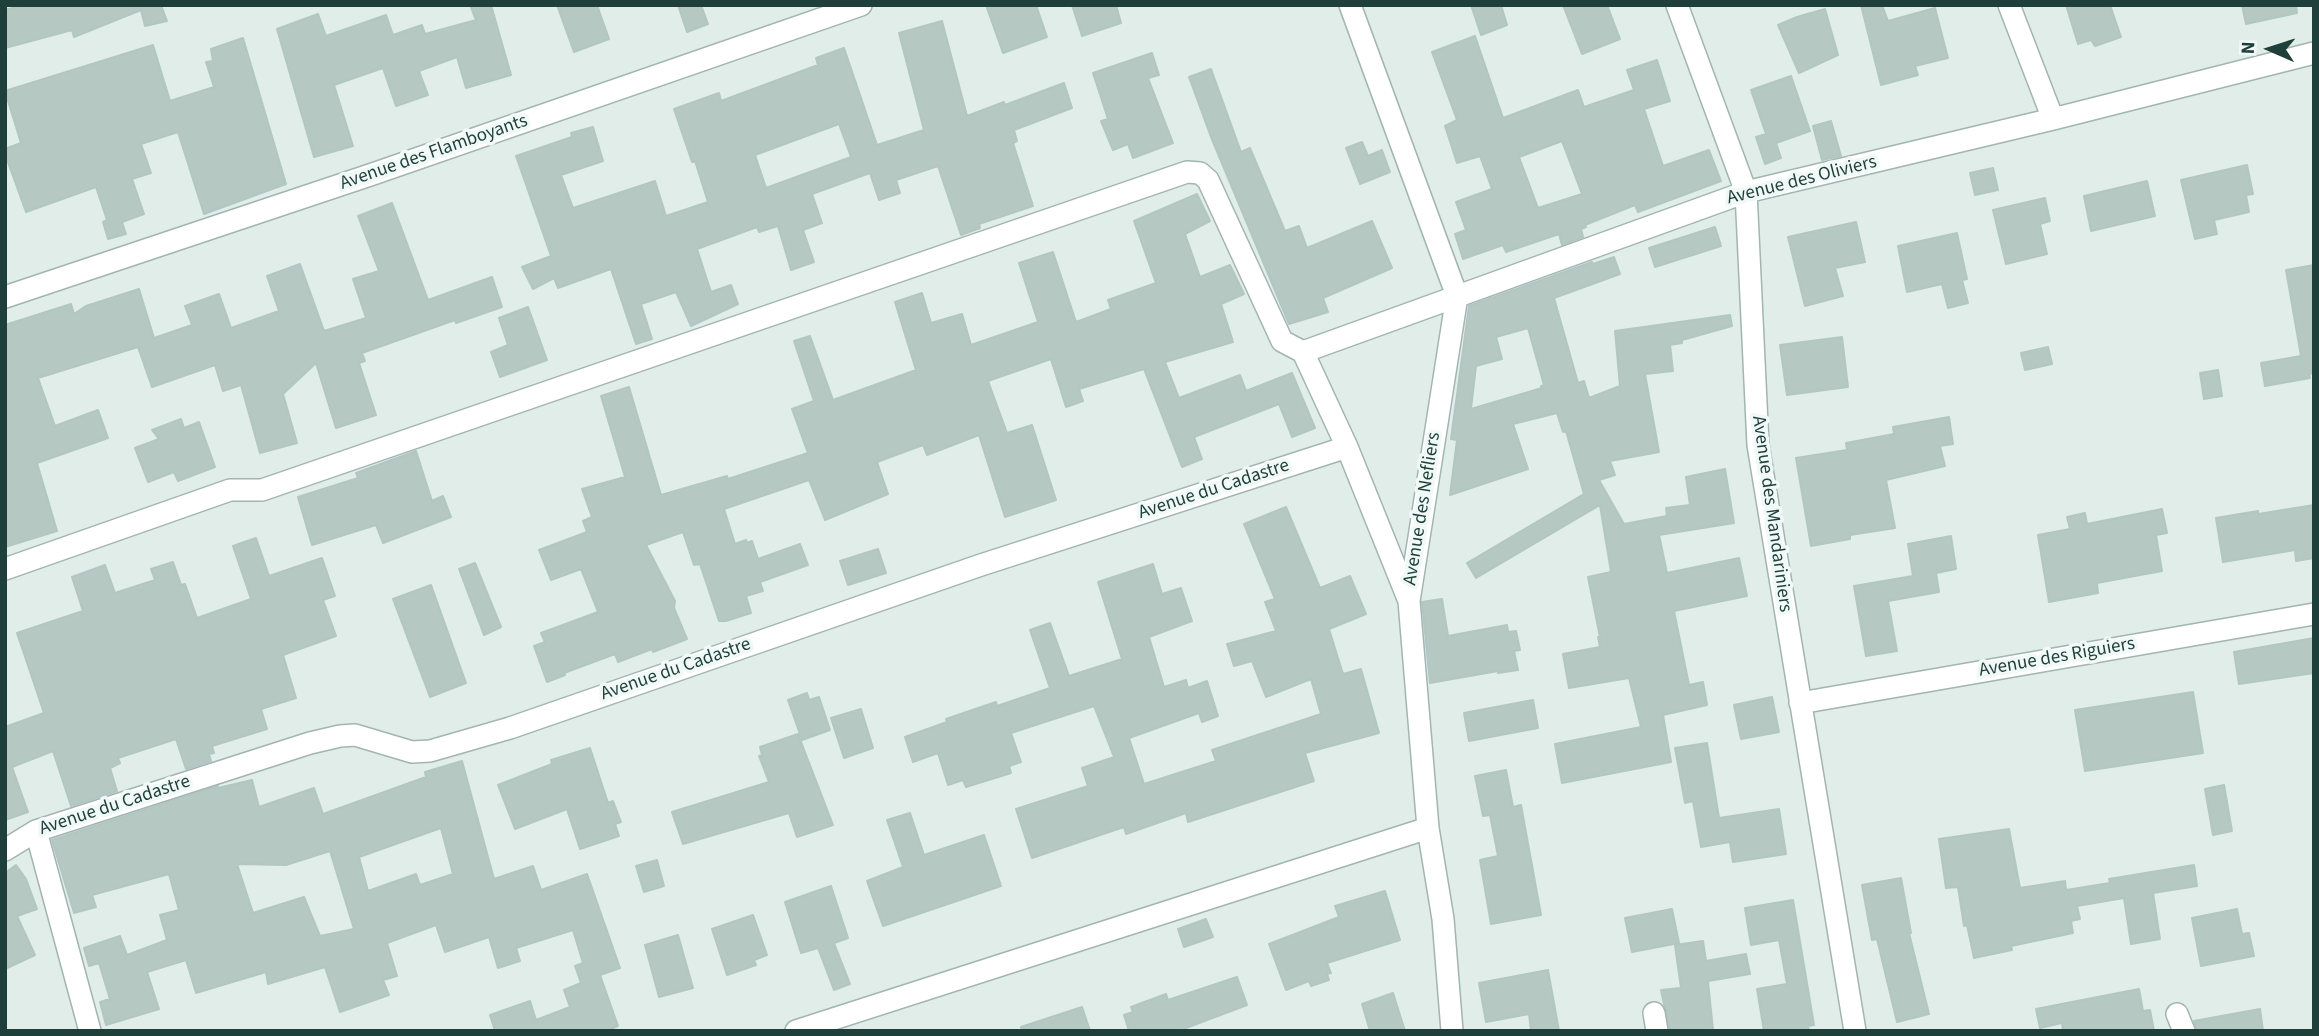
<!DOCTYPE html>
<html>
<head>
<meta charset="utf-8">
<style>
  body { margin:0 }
  #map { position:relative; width:2319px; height:1036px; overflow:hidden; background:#e0ede9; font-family:"Source Sans 3",sans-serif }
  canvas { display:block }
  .frame { position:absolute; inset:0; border:7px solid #1f3f3b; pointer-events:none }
  .north { position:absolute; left:2235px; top:14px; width:70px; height:70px; -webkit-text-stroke:5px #f1f9f6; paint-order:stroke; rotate:273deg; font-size:19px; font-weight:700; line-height:28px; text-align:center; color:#1f3f3b }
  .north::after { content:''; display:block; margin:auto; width:24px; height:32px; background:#1f3f3b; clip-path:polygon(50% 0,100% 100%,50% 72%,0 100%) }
</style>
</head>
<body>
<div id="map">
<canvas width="2319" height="1036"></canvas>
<div class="frame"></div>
<div class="north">N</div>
</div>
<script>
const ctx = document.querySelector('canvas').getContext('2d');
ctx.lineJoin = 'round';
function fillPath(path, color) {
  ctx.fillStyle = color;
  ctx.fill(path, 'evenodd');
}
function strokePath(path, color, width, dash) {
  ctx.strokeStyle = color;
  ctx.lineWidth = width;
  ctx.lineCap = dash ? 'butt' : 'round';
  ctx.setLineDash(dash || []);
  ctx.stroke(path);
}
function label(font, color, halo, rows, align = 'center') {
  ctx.font = font + ' "Source Sans 3",sans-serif';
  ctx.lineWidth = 7;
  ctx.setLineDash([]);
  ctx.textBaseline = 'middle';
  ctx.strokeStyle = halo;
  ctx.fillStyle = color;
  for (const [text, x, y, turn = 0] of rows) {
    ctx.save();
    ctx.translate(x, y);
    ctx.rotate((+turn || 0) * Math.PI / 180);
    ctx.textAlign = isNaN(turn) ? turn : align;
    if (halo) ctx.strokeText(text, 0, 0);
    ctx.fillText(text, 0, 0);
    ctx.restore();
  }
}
const building = new Path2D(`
  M24 5H161L167 21 145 26 141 10 74 37 72 30 5 48V10Z
  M470 5H491L511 75 466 88 457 57 419 71 428 95 396 106 383 68 334 85 353 146 314 157 277 29 318 14 326 36 386 15 393 35 422 25 425 34 476 20Z
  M557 5H597L609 39 574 52Z
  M678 5H701L708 24 687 32Z
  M986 5H1036L1047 37 1003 53Z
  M1072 5H1116L1121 23 1082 36Z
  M1471 5H1501L1507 25 1481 35Z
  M1563 5H1607L1620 39 1582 54Z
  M1861 5H1882L1888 21 1935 8 1948 58 1915 66 1918 75 1881 85Z
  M2066 5H2110L2121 37 2095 46 2091 40 2078 44Z
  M2242 5H2296L2297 13 2246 24Z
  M1825 9 1838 55 1799 73 1778 25 1797 17Z
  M942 21 967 116 1004 102 1005 105 1064 83 1072 108 1014 130 1017 141 1013 143 1033 206 979 224 980 228 961 235 938 166 896 180 900 193 879 200 870 173 812 194 822 223 803 230 814 262 791 270 778 226 759 232 757 227 697 249 711 292 731 285 738 304 691 326 676 292 641 304 652 339 636 344 611 269 558 288 554 278 533 289 522 267 551 256 516 156 572 137 571 133 593 127 603 161 561 175 573 208 655 181 666 216 708 202 695 161 692 162 674 109 719 93 721 101 818 65 816 58 844 48 877 145 924 130 899 33ZM839 124 851 157 766 188 755 155Z
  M1475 36 1503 118 1578 90 1584 107 1634 90 1627 70 1657 60 1670 101 1644 109 1663 166 1709 150 1721 181 1638 212 1635 205 1585 225 1586 227 1581 229 1583 237 1562 245 1559 234 1506 252 1503 245 1463 259 1455 234 1466 230 1456 202 1492 189 1480 156 1457 163 1445 126 1457 120 1432 52ZM1562 141 1582 194 1538 208 1519 157Z
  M243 38 286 184 204 214 178 132 141 144 151 173 132 179 144 214 122 222 126 234 108 239 103 222 107 220 96 187 26 212 5 154V149L21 143 5 91 153 45 170 101 214 87 206 62 213 61 211 49Z
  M1152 53 1159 75 1148 78 1173 143 1133 158 1128 144 1113 150 1101 121 1108 119 1093 73Z
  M1211 69 1241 152 1250 148 1285 231 1299 226 1307 248 1372 221 1392 268 1323 298 1328 312 1289 324 1211 137 1189 77Z
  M1791 76 1810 131 1776 143 1781 158 1765 164 1756 137 1766 134 1751 90Z
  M1831 121 1841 156 1822 160 1813 126Z
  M1362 142 1368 156 1382 150 1390 172 1360 184 1346 148Z
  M2247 165 2253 194 2246 195 2249 212 2214 220 2217 234 2195 239 2181 180Z
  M1993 168 1998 190 1975 195 1970 173Z
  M2147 181 2155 216 2091 231 2084 196Z
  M1197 194 1210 221 1185 234 1200 277 1230 265 1244 294 1221 304 1233 342 1165 362 1179 398 1240 375 1246 391 1292 373 1315 428 1292 437 1279 404 1194 437 1202 459 1182 467 1144 369 1079 389 1083 401 1066 407 1051 359 988 381 1007 433 1032 425 1056 500 1005 517 979 435 927 455 923 445 877 462 888 494 825 520 809 480 724 509 735 544 746 540 747 543 752 541 758 559 800 544 808 565 760 582 763 591 746 596 751 613 726 621H719L700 564 694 565 683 532 646 545 675 601 674 608 687 639 653 652 652 649 618 662 615 654 564 673 565 675 547 682 534 646 545 642 541 633 598 612 581 569 551 580 539 550 587 532 583 521 592 517 582 489 625 477 601 396 629 387 661 495 727 476 728 479 808 453 792 409 814 401 794 341 810 336 833 400 916 370 895 302 922 293 931 323 962 314 971 345 1038 322 1019 263 1053 252 1076 322 1111 309 1108 300 1156 283 1134 221Z
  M2045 198 2050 221 2040 224 2047 254 2006 264 1993 210Z
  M392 203 428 300 492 277 502 307 456 323 455 320 362 353 365 361 359 363 376 415 336 428 316 363 283 394 297 443 260 453 241 385 223 391 215 365 152 387 138 347 38 378 55 426 98 410 108 438 37 463 57 531 5 547V325L71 304 74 314 86 306 139 289 154 338 192 325 185 306 219 294 231 328 279 311 267 276 300 264 324 331 366 318 353 279 379 271 358 216Z
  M1856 222 1865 262 1835 268 1843 296 1805 306 1788 237Z
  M1715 227 1721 246 1655 267 1649 248Z
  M1957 233 1967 279 1962 280 1968 303 1948 308 1942 284 1907 292 1898 246Z
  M1614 257 1620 274 1554 298 1578 383 1584 381 1589 398 1620 386 1615 331 1730 315 1732 326 1682 340V343L1670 345 1673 371 1645 374 1659 452 1610 461 1615 475 1599 480 1624 524 1667 516 1666 508 1690 505 1686 477 1725 469 1734 523 1659 535 1667 573 1739 558 1747 596 1674 611 1689 685 1703 682 1707 705 1663 715 1671 762 1562 783 1555 744 1641 727 1629 678 1569 688 1563 654 1600 647 1598 637H1600L1588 577 1611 572 1600 505 1476 578 1467 563 1584 494 1566 431 1563 432 1557 413 1513 424 1528 469 1450 495 1457 440 1451 439 1469 306 1592 262 1593 264ZM1528 328 1544 385 1541 386 1542 388 1471 409 1476 366 1502 359 1496 337Z
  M2314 265V373L2309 374 2310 378 2265 386 2261 363 2301 356 2286 270Z
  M528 307 547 360 500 377 491 352 508 345 499 318Z
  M1842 337 1848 387 1787 395 1780 345Z
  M2048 347 2052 364 2025 370 2021 353Z
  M2218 370 2222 396 2204 399 2200 373Z
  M1949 417 1953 444 1940 446 1945 466 1886 480 1895 528 1850 535V539L1811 546 1796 458 1847 450 1846 443 1894 434 1893 427Z
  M181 419 184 428 199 422 215 467 178 481 174 472 148 482 135 448 159 439 152 430Z
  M416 451 432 501 443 496 451 517 383 543 376 525 312 545 298 497 358 478 356 473Z
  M2314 505V558L2296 561 2295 550 2223 562 2216 518 2258 511V514Z
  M1286 507 1320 588 1350 576 1366 614 1329 629 1343 674 1361 669 1379 733 1305 753 1314 781 1188 822 1186 813 1126 834 1124 827 1032 858 1016 809 1088 786 1082 768 1114 757 1094 706 1011 733 1021 762 1009 766 1011 773 966 787 963 780 948 785 938 753 913 762 905 737 947 722 946 719 996 702 997 706 1050 688 1030 630 1050 623 1069 676 1122 659 1098 582 1153 564 1162 594 1181 588 1192 621 1149 637 1164 687 1186 680 1188 688 1207 681 1218 716 1202 722 1199 713 1129 738 1144 784 1216 761 1212 750 1321 714 1311 679 1266 697 1252 661 1234 666 1227 644 1276 631 1265 602 1275 599 1244 524Z
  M2162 509 2167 533 2156 535 2162 571 2097 583 2098 593 2049 602 2038 535 2070 529 2067 517 2085 513 2087 524Z
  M1951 536 1956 569 1936 573 1939 592 1888 601 1897 651 1866 656 1854 586 1913 576 1908 544Z
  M256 538 269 576 322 558 335 596 323 600 336 636 283 655 296 698 261 709 267 729 212 746 214 753 209 754 211 761 186 769 176 739 118 758 120 763 110 768 117 791 71 806 53 751 12 767 28 812 5 820V727L44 713 17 633 83 611 72 577 105 565 115 593 155 580 151 569 173 562 181 585 185 584 197 618 251 599 233 546Z
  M878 549 886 573 848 585 840 561Z
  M475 563 501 627 484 635 459 569Z
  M431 585 466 683 430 697 393 599Z
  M1442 599 1448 636 1507 625 1508 632 1516 631 1520 650 1514 651 1518 670 1498 673V671L1430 683 1422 602Z
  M2314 638V673L2239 684 2234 652Z
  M2193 692 2203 753 2085 771 2075 710Z
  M807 693 809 700 819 697 830 730 802 740 788 700Z
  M1772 697 1779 732 1741 739 1734 705Z
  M1533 700 1538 728 1469 741 1464 713Z
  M861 709 873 748 844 758 831 718Z
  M798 734 833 825 797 837 789 813 683 844 672 812 769 782 759 756 762 755 760 747Z
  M1707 743 1719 818 1779 809 1786 854 1733 862 1730 842 1701 847 1693 801 1685 803 1675 748Z
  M590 748 608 803 613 801 621 822 615 824 619 836 580 849 567 809 515 829 498 785 552 764 551 760Z
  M462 761 494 879 533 866 541 890 587 874 620 968 600 975 618 1026 606 1031H495L490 1015 530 1001 536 1020 570 1007 564 990 581 983 575 966 583 963 573 930 516 948 520 961 498 968 489 937 445 952 436 925 387 943 397 976 383 980 389 995 340 1012 325 967 268 984 266 972 196 993 186 960 147 972 159 1009 106 1025 100 1002 110 999 99 963 89 966 84 948 120 936 127 955 167 940 160 915 179 910 169 874 92 895 96 907 74 913 52 840 218 786V788L252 780 259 807 314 788 323 814 426 777 425 772ZM441 828 453 874 420 885 416 874 368 891 359 857ZM330 851 354 929 320 936 304 897 253 913 237 864 286 865Z
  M1506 770 1513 807 1521 805 1541 915 1491 924 1480 860 1498 856 1490 815 1483 816 1475 776Z
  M2224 785 2232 831 2213 835 2205 789Z
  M910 813 924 855 984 835 1001 886 883 926 867 881 903 867 887 820Z
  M2009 829 2020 888 2065 881 2066 890 2110 883 2109 879 2194 865 2197 886 2153 893 2160 939 2131 944 2124 898 2077 906 2080 919 2071 921 2073 933 2011 946 2012 950 1974 958 1967 925 1964 926 1958 887 1946 888 1939 839Z
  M657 860 664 886 644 892 636 866Z
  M16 865 26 879 37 909 17 916 35 955 5 969V873Z
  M1901 878 1911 933H1909L1929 1014 1897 1022 1877 939 1872 940 1862 885Z
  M831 886 848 938 834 943 850 984 834 990 818 948 801 953 785 902Z
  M1385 891 1400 940 1327 963 1331 973 1327 974 1329 980 1311 986 1309 981 1286 990 1269 944 1339 917 1335 906Z
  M1793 900 1814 1025 1808 1026 1809 1031H1764L1757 989 1787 984 1779 940 1751 945 1745 908Z
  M1672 909 1679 943 1632 952 1625 918Z
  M2237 909 2242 934 2249 933 2254 956 2201 966 2192 918Z
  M753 915 767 955 754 960 756 965 727 975 712 929Z
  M1206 919 1213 937 1184 947 1178 929Z
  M678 935 693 988 659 997 645 945Z
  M1703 941 1706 961 1746 954 1750 974 1708 981 1713 1030 1670 1031 1661 990 1681 988 1675 945Z
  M1548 970 1559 1031H1531L1529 1014 1486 1022 1479 983Z
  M1237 977 1247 1005 1178 1031H1129L1124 1015 1133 1012 1131 1007 1166 994 1168 1000Z
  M2139 989 2143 1011 2150 1010 2154 1031H2063L2062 1023 2040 1028 2036 1009Z
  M1393 993 1405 1031H1370L1362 1004Z
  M1082 1007 1090 1031H1022L1021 1027Z
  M2260 1009 2263 1031H2197L2194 1021Z`);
const minor = new Path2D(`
  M1350 5 1457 296 1409 601 1428 828 1443 919 1452 1031
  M1677 5 1746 192 1758 445 1855 1031
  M2009 5 2053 119
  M5 297 370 175 861 5
  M1303 352 1746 192 2053 119 2314 53
  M5 569 230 490H262L1187 172 1200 173 1208 180 1282 341 1303 352 1347 447 1409 601
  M1800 703 2314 614
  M36 831 90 1031
  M5 850 36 831 310 743 340 736 355 735 412 752 430 751 510 728 981 565 1347 447
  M1654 1013 1657 1031
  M2177 1014 2184 1031
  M796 1031 1428 828`);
const streetNames = [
  ["Avenue des Flamboyants",434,153,-19],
  ["Avenue des Oliviers",1802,181,-14],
  ["Avenue du Cadastre",1214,490,-18],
  ["Avenue des Nefliers",1423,509,-81],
  ["Avenue des Mandariniers",1771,514,82],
  ["Avenue des Riguiers",2057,658,-10],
  ["Avenue du Cadastre",676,670,-19],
  ["Avenue du Cadastre",115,806,-18]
];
fillPath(building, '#b5c8c2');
strokePath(building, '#b2c7c1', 2);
strokePath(minor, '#a2b5b1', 24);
strokePath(minor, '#fff', 21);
label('19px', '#1f3f3b', '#f1f9f6', streetNames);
</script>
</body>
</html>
